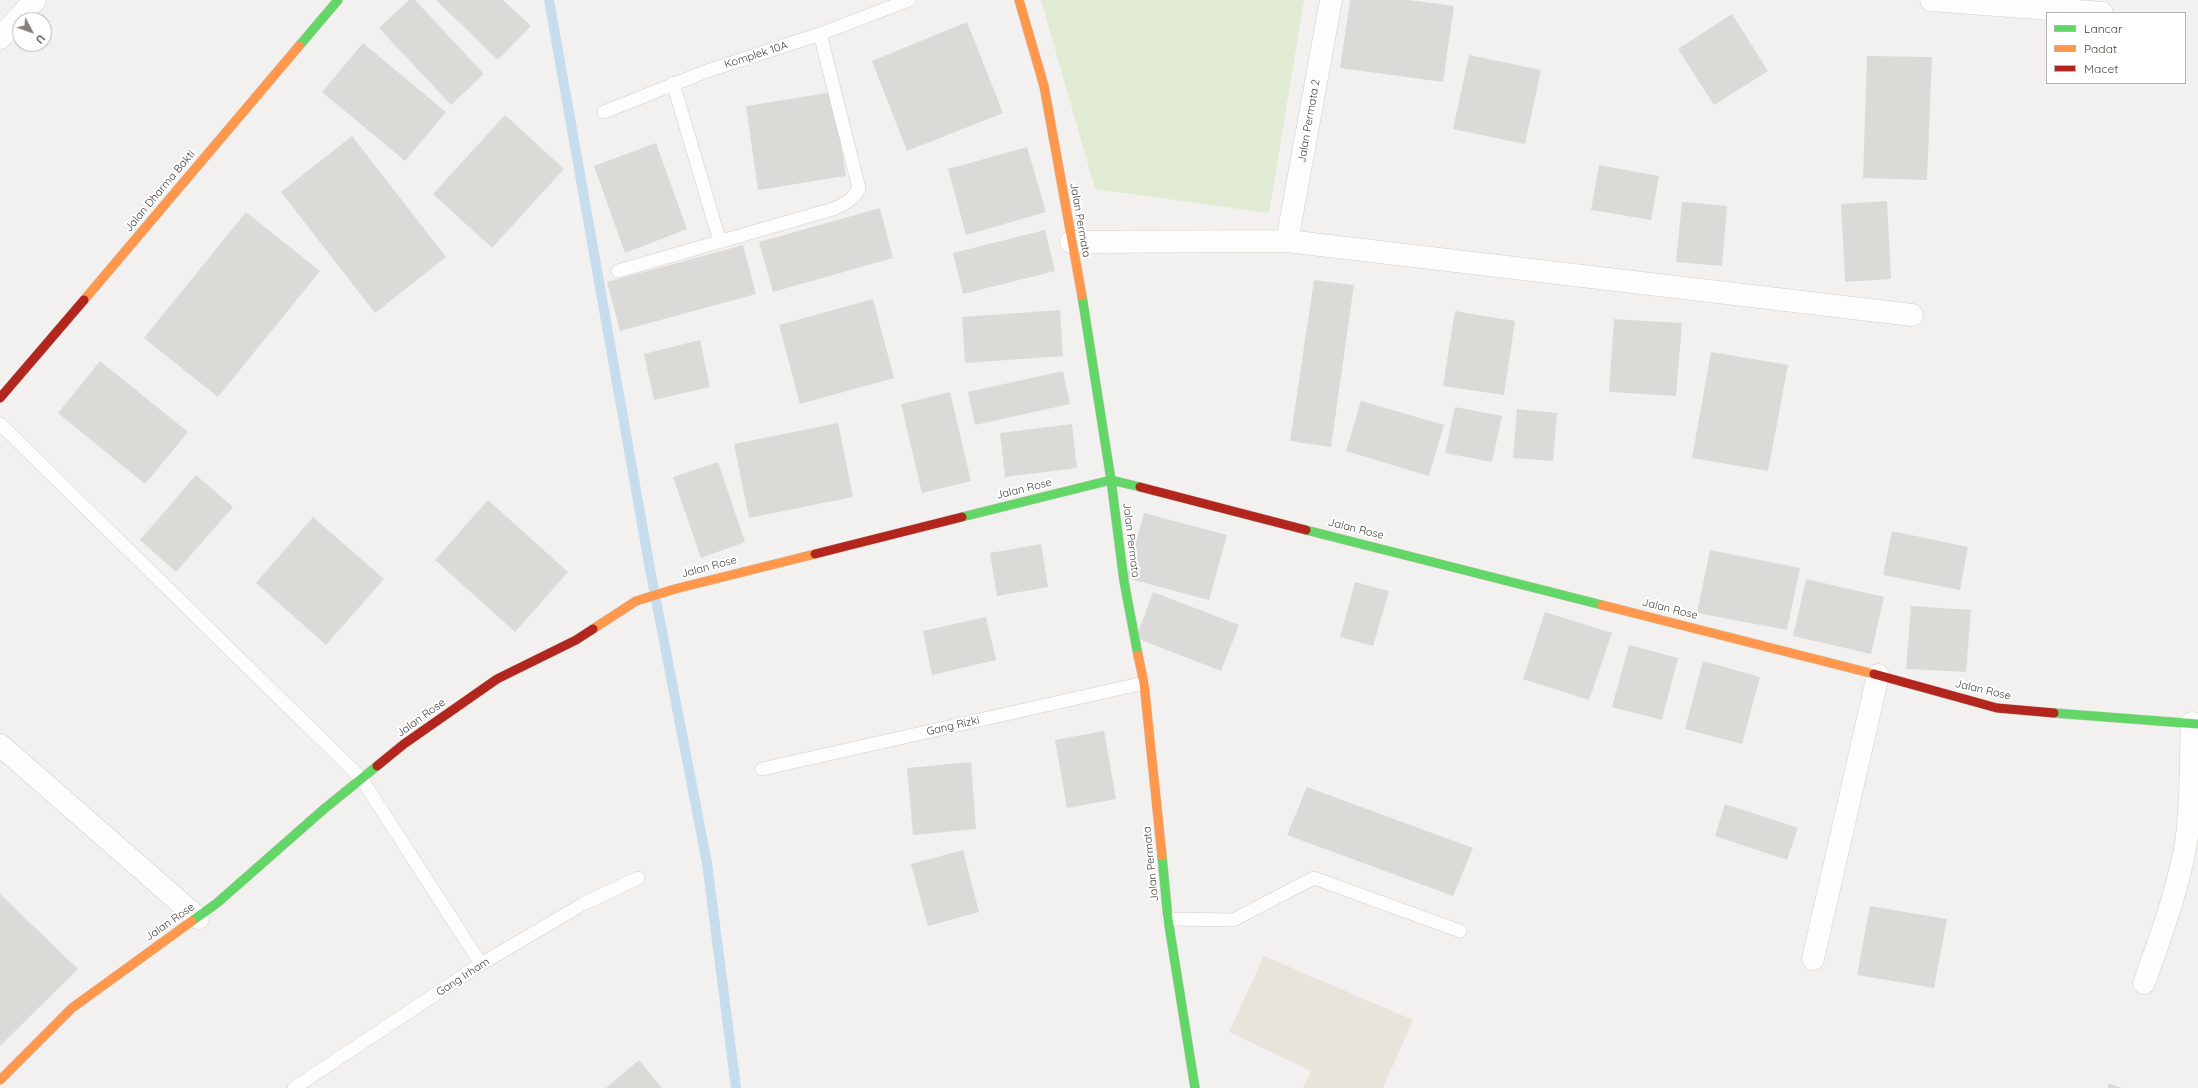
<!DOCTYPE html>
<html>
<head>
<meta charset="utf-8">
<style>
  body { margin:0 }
  #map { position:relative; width:2198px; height:1088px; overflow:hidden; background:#f3f1ef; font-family:Quicksand,sans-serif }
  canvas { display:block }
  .legend { position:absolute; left:2046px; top:12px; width:140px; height:72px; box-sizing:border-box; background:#fff; border:1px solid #b6b3b1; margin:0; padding:5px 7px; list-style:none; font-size:12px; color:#49423b }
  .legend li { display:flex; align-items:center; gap:8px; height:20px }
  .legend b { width:20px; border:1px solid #b6b3b1 }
  .north { position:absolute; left:12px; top:12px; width:40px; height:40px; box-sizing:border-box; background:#fff; border:1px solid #b6b3b1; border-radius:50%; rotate:131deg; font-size:11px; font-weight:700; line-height:16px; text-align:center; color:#49423b }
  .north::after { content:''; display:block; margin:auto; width:14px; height:18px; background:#847f7a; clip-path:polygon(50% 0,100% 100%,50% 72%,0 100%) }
</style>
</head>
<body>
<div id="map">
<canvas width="2198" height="1088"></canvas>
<ul class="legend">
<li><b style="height:5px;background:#63d668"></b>Lancar</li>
<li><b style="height:5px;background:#ff974d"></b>Padat</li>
<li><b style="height:5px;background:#b3261e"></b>Macet</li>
</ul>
<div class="north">U</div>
</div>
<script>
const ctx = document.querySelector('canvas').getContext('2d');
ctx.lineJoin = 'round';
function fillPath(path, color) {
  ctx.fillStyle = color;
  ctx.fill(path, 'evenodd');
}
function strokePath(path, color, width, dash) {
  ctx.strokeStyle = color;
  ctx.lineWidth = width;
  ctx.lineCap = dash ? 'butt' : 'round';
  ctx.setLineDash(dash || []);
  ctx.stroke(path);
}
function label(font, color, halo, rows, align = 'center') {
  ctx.font = font + ' Quicksand,sans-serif';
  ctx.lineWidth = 4;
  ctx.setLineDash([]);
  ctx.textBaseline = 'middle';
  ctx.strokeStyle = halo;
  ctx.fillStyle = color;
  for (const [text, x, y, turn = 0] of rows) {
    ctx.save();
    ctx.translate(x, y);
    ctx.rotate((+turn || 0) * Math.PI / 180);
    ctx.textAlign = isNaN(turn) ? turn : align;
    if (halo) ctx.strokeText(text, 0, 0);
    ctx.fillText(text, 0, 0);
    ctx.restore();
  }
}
const education = new Path2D(`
  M1264 956 1413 1020 1383 1088H1303L1311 1071 1229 1032Z`);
const green = new Path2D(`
  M1041 0H1304L1269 213 1095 189Z`);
const stream = new Path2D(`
  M549 0 650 569 707 863 736 1088`);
const building = new Path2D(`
  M409 0H415L484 74 451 105 379 28Z
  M436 0H503L531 26 498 60Z
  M1350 0H1409L1454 6 1443 82 1340 68Z
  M1732 14 1768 71 1714 105 1678 49Z
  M967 22 1003 113 907 151 872 61Z
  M363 43 446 112 405 161 322 92Z
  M1469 55 1541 70 1525 144 1453 129Z
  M1867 56 1932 57 1927 180 1863 178Z
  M833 92 846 176 758 190 746 106Z
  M505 115 564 169 492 248 433 194Z
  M352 136 446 257 375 313 281 192Z
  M656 143 687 229 625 253 594 166Z
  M1027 147 1046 212 966 235 948 169Z
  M1599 165 1659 176 1651 220 1591 210Z
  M1887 201 1891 279 1845 282 1841 204Z
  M1682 202 1727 206 1722 266 1676 262Z
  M880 208 893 258 773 292 759 242Z
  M246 212 320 271 218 397 144 338Z
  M1045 230 1055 271 963 294 953 253Z
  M743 245 756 294 620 331 607 282Z
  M1314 280 1354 285 1331 447 1290 441Z
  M873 299 894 378 800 404 779 325Z
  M1060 310 1063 356 965 363 962 317Z
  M1455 311 1515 321 1504 395 1443 386Z
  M1614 319 1682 323 1676 396 1609 392Z
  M700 340 710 387 654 400 644 354Z
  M1711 352 1788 365 1768 471 1692 458Z
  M100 361 188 432 145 484 58 413Z
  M1063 371 1070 404 975 425 968 392Z
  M950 392 971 481 922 493 901 404Z
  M1361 401 1444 425 1429 476 1346 451Z
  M1455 407 1502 416 1492 462 1445 453Z
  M1517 409 1557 413 1553 461 1513 458Z
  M838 423 853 497 749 518 734 444Z
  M1072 424 1077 468 1005 477 1000 433Z
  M718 462 745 542 701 558 673 477Z
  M196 475 233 507 176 572 140 540Z
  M488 500 568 572 515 632 435 560Z
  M1144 513 1227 535 1209 600 1126 578Z
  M313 517 384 579 326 645 256 583Z
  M1892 531 1968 547 1960 590 1883 575Z
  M1041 544 1048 587 997 596 990 553Z
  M1710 550 1800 568 1787 630 1697 613Z
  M1806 579 1884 597 1871 654 1793 636Z
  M1355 582 1389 591 1373 646 1340 637Z
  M1153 592 1239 625 1221 671 1136 638Z
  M1911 606 1971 610 1966 672 1906 669Z
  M1545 612 1612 633 1589 700 1523 679Z
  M986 617 996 660 932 675 923 631Z
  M1629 645 1678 658 1662 720 1612 707Z
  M1703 661 1760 677 1742 744 1685 729Z
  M1104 731 1116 799 1067 808 1055 740Z
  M971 762 976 829 913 835 907 768Z
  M1307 787 1473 848 1453 896 1287 835Z
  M1725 804 1798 828 1787 860 1715 836Z
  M963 850 979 912 928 926 911 864Z
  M0 894 78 969 0 1046Z
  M1870 906 1947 919 1934 988 1857 975Z
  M639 1060 662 1088H606Z
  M2108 1083 2122 1088H2108Z`);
const lane = new Path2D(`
  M673 83 720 242
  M604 112 707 71 820 34 909 0
  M618 271 833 209C845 204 853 200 859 188L820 34
  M0 424 361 778 481 964
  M762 769 1144 683
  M1168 919 1233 920 1314 878 1460 931
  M294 1088 481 964 583 904 638 878`);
const street = new Path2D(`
  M1931 0 2102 13
  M0 38 35 0
  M1287 241 1331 0
  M1071 242 1287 241 1912 315
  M0 745 198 918
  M1813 959 1878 675
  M2144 983C2160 939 2176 895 2185 849 2192 808 2190 765 2192 723`);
const fast = new Path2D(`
  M299 46 338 0
  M1082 296 1111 480 1124 581 1138 655
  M962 517 1111 480 1140 487
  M1306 530 1602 605
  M2054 713 2198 724
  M1162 856 1168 919 1195 1088
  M192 921 217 903 324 809 377 766`);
const slow = new Path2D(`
  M1019 0 1044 86 1082 296
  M84 300 299 46
  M1602 605 1874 674
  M593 629 636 601 675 589 815 554
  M1138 655 1144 683 1162 856
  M0 1080 72 1008 192 921`);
const jam = new Path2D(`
  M0 398 84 300
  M1140 487 1306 530
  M815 554 962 517
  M1874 674 1997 708 2054 713
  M377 766 404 744 497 679 576 640 593 629`);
const streetNames = [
  ["Komplek 10A",756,55,-18],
  ["Jalan Permata 2",1309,121,-80],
  ["Jalan Dharma Bakti",160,191,-50],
  ["Jalan Permata",1080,220,80],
  ["Jalan Rose",1024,489,-14],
  ["Jalan Rose",1356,529,14],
  ["Jalan Permata",1131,540,83],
  ["Jalan Rose",709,567,-15],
  ["Jalan Rose",1670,609,14],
  ["Jalan Rose",1983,690,13],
  ["Jalan Rose",421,718,-36],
  ["Gang Rizki",953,726,-13],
  ["Jalan Permata",1151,864,-96],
  ["Jalan Rose",170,922,-35],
  ["Gang Irham",463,977,-33]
];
fillPath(education, '#e8e3db');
fillPath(green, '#e1ead2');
strokePath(stream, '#c5ddec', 10);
fillPath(building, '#dcdad7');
strokePath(lane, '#d1cfcc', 14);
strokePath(street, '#d1cfcc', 23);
strokePath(fast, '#d1cdc6', 10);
strokePath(slow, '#d1cdc6', 10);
strokePath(jam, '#d1cdc6', 10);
strokePath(lane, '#fdfdfd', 13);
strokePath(street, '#fdfdfd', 22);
strokePath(fast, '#63d668', 9);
strokePath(slow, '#ff974d', 9);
strokePath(jam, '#b3261e', 9);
label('11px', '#49423b', '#fff', streetNames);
</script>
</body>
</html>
